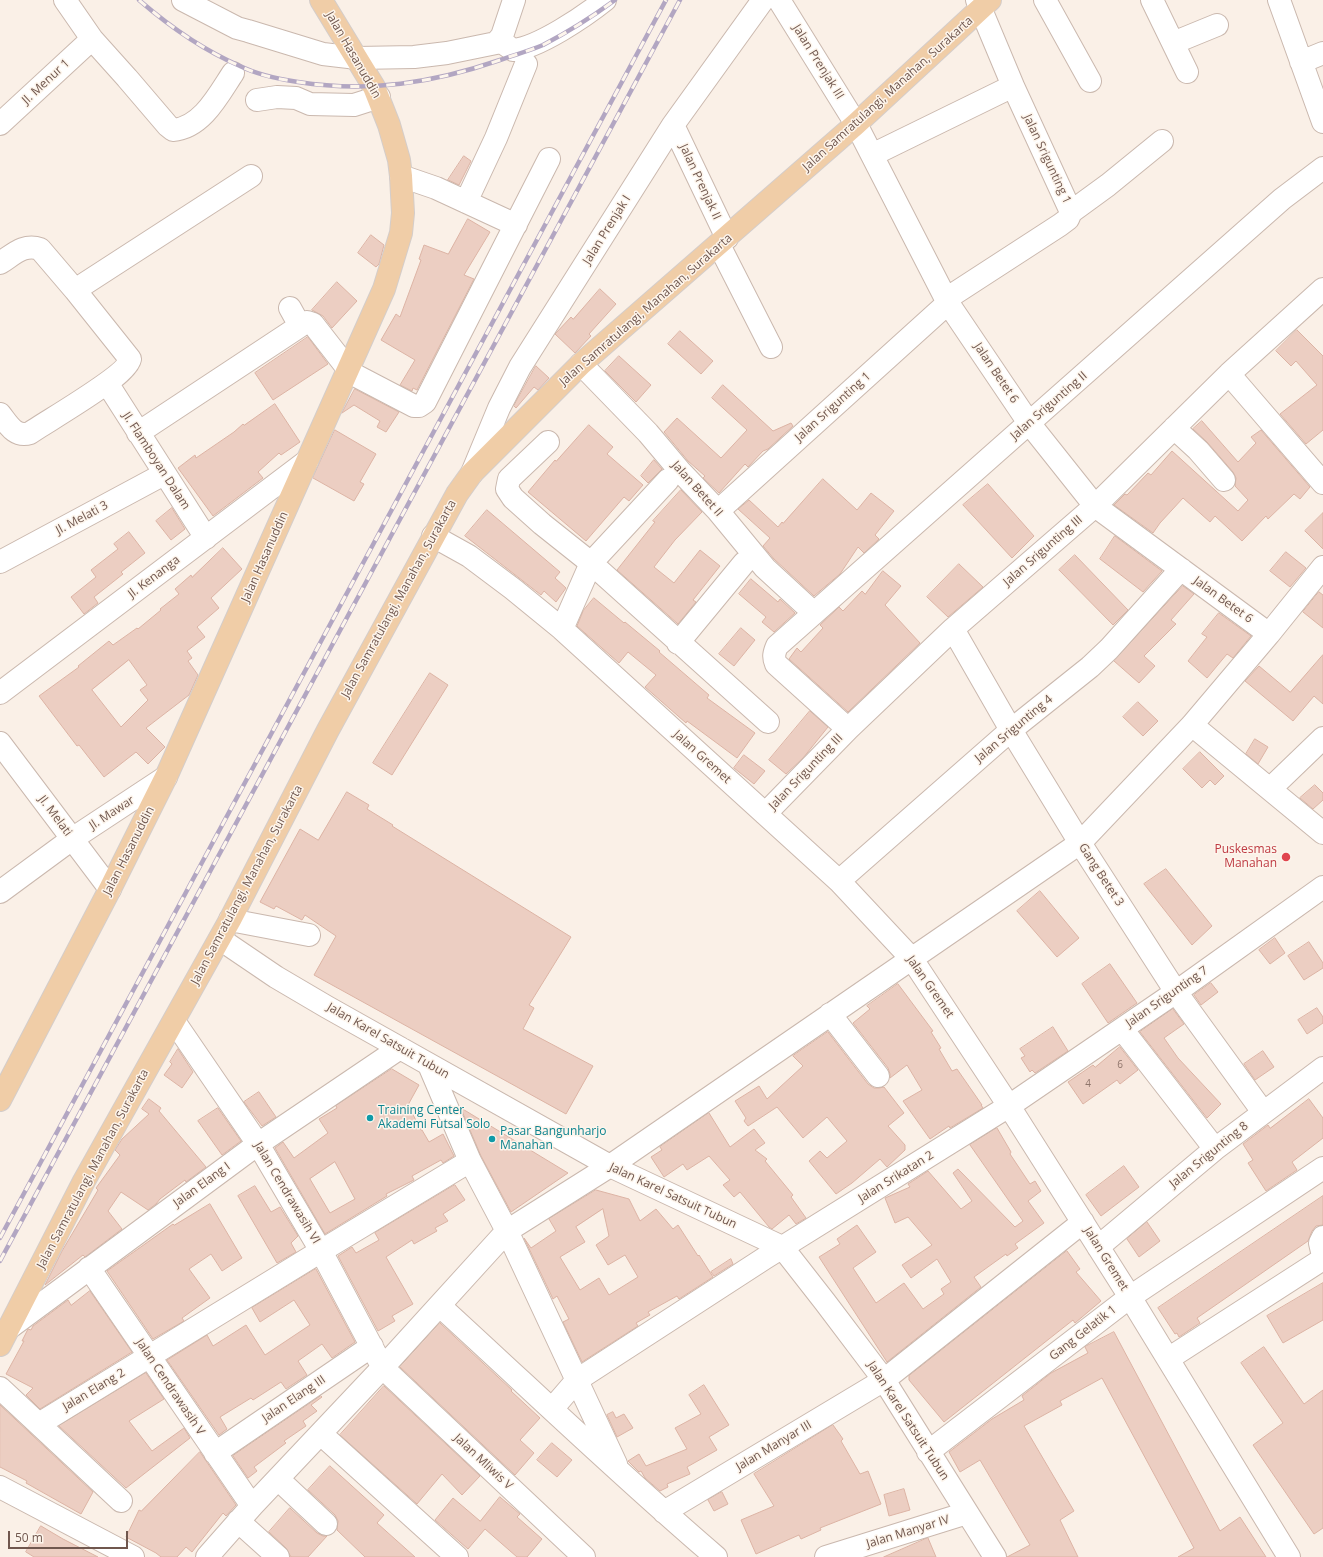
<!DOCTYPE html>
<html>
<head>
<meta charset="utf-8">
<style>
  body { margin:0 }
  #map { position:relative; width:1323px; height:1557px; overflow:hidden; background:#faf0e7; font-family:"Open Sans",sans-serif }
  canvas { display:block }
  .scale { position:absolute; left:8px; top:1531px; width:120px; height:18px; box-sizing:border-box; border:2px solid #70574e; border-top:0; padding-left:5px; font-size:12px; line-height:14px; white-space:nowrap; color:#70574e; -webkit-text-stroke:3px #fdf5ec; paint-order:stroke }
</style>
</head>
<body>
<div id="map">
<canvas width="1323" height="1557"></canvas>
<div class="scale">50 m</div>
</div>
<script>
const ctx = document.querySelector('canvas').getContext('2d');
ctx.lineJoin = 'round';
function fillPath(path, color) {
  ctx.fillStyle = color;
  ctx.fill(path, 'evenodd');
}
function strokePath(path, color, width, dash) {
  ctx.strokeStyle = color;
  ctx.lineWidth = width;
  ctx.lineCap = dash ? 'butt' : 'round';
  ctx.setLineDash(dash || []);
  ctx.stroke(path);
}
function label(font, color, halo, rows, align = 'center') {
  ctx.font = font + ' "Open Sans",sans-serif';
  ctx.lineWidth = 3;
  ctx.setLineDash([]);
  ctx.textBaseline = 'middle';
  ctx.strokeStyle = halo;
  ctx.fillStyle = color;
  for (const [text, x, y, turn = 0] of rows) {
    ctx.save();
    ctx.translate(x, y);
    ctx.rotate((+turn || 0) * Math.PI / 180);
    ctx.textAlign = isNaN(turn) ? turn : align;
    if (halo) ctx.strokeText(text, 0, 0);
    ctx.fillText(text, 0, 0);
    ctx.restore();
  }
}
const building = new Path2D(`
  M464 156 471 161 459 185 448 180Z
  M468 219 490 232 464 275 474 279 417 390 413 388 412 391 400 385 415 360 381 340 396 314 400 317 421 260 419 259 424 245 448 254Z
  M371 235 384 245 379 264 376 267 358 253Z
  M337 282 357 301 332 328 323 316 312 310Z
  M600 289 616 304 589 334 591 336 575 353 555 334 571 317 573 319Z
  M1297 330 1323 356V430L1306 444 1280 414 1317 385 1296 361 1291 366 1276 351Z
  M680 331 713 361 701 374 668 344Z
  M308 337 328 364 273 400 255 373Z
  M619 356 651 385 636 402 605 371Z
  M536 366 549 378 538 390 534 387 516 408 514 406Z
  M723 385 773 431 791 423 793 426 768 449 763 451 748 467 745 464 719 493 703 478 705 476 688 461 664 432 677 418 721 458 747 430 712 398Z
  M355 389 399 412 386 432 377 427 380 421 354 405 342 413Z
  M275 404 300 442 281 455 279 453 258 472 263 478 213 516 178 468 195 455 196 458 234 432 243 424 244 425Z
  M1202 421 1238 462 1256 443 1251 437 1261 430 1310 487 1300 499 1294 494 1268 519 1266 516 1242 541 1215 516 1210 522 1183 498 1160 523 1153 533 1114 505 1125 494 1127 495 1148 473 1151 475 1172 451 1238 511 1248 500 1235 486 1236 478 1233 472 1207 442 1193 429Z
  M589 425 613 447 607 454 643 485 629 501 624 497 586 541 528 492 555 460 556 461Z
  M335 430 376 454 360 482 364 484 354 501 313 478Z
  M654 460 662 469 648 483 641 476Z
  M823 479 857 510 871 493 894 511 875 535 879 539 864 553 858 547 840 574 814 596 774 559 763 546 770 538 738 509 749 500 778 527 782 522 783 523Z
  M988 484 1034 536 1012 558 963 505Z
  M681 490 702 512 675 540 654 567 674 583 700 550 720 566 693 600 696 602 678 624 617 570 655 522 653 521Z
  M172 508 185 529 171 540 156 521Z
  M487 510 560 572 555 578 566 588 556 602 544 591 541 595 465 536Z
  M1323 513V549L1305 531Z
  M129 532 145 553 121 572 123 574 94 597 98 603 84 614 71 597 96 577 91 570 118 549 114 544Z
  M1115 536 1162 571 1143 592 1100 559Z
  M223 548 242 569 211 598 219 608 197 627 205 637 187 651 192 658 188 661 198 675 189 695 146 728 165 747 148 764 136 752 104 777 79 745 77 746 39 696 79 667 78 666 109 641 113 645 137 628 138 629 161 610 160 609 179 594 175 589 191 575 192 577ZM129 660 147 685 140 690 148 700 121 727 92 690Z
  M1286 552 1306 568 1290 587 1270 571Z
  M1075 555 1128 610 1113 625 1059 570Z
  M959 564 983 587 948 617 927 597Z
  M883 571 901 586 885 605 920 643 848 712 789 659 797 648 801 652 823 628 820 625 839 607 843 611 862 591 865 594Z
  M751 579 778 602 780 599 795 613 774 632 762 622 766 617 739 594Z
  M1183 586 1194 594 1171 620 1176 624 1144 656 1155 666 1139 683 1114 661Z
  M1319 592 1323 595V628L1303 612Z
  M594 598 624 623 625 622 660 651 659 652 709 695 707 698 755 733 737 758 687 721 686 723 645 687 656 675 628 652 619 663 577 626 583 611Z
  M1219 613 1251 636 1233 658 1227 654 1207 678 1188 661 1207 637 1202 634Z
  M741 628 755 640 734 666 719 654Z
  M1323 655V704L1314 696 1293 721 1245 681 1259 666 1290 692Z
  M430 673 448 685 392 775 373 763Z
  M1138 702 1158 721 1143 736 1123 717Z
  M810 711 828 727 803 758 786 774 769 760Z
  M1255 739 1268 747 1258 764 1246 754Z
  M1200 752 1224 776 1215 785 1210 780 1202 788 1183 769Z
  M744 755 765 771 754 784 734 768Z
  M1315 785 1323 793V800L1313 809 1300 798Z
  M347 792 369 805 367 809 393 825 392 826 571 937 529 1005 534 1008 523 1029 593 1066 566 1114 314 975 336 936 305 915 302 920 276 906 274 909 260 902 300 829 318 840Z
  M1166 869 1212 926 1192 945 1144 884Z
  M1040 891 1079 938 1057 957 1017 911Z
  M1275 938 1285 953 1270 964 1259 950Z
  M1309 942 1323 963V968L1304 980 1288 956Z
  M1110 964 1137 1003 1108 1023 1082 984Z
  M1211 983 1218 992 1201 1005 1194 995Z
  M898 984 933 1031 931 1032 941 1048 939 1049 952 1071 957 1069 982 1105H981L983 1108 950 1128 949 1126 930 1139 903 1101 922 1090 907 1065 890 1078V1074L888 1068 853 1023 870 1009 867 1006Z
  M1317 1008 1323 1017V1023L1307 1034 1298 1020Z
  M1173 1009 1184 1024 1164 1038 1178 1058 1221 1104 1207 1118 1140 1032Z
  M1053 1027 1068 1051 1035 1073 1032 1070 1030 1072 1021 1058 1025 1056 1020 1049Z
  M828 1032 868 1084 874 1088H879L884 1087 904 1113 888 1126 905 1145V1150L887 1167 880 1159 852 1183 836 1194 809 1161 820 1151 827 1158 847 1141 827 1117 803 1138 777 1107 748 1126 744 1121 746 1118 735 1101 759 1086 767 1099 803 1066 793 1056Z
  M1120 1047 1138 1070 1120 1084 1117 1080 1083 1104 1068 1082 1093 1065 1095 1067Z
  M178 1049 193 1072 182 1088 164 1075 172 1064 170 1062Z
  M1263 1051 1274 1067 1255 1080 1244 1064Z
  M392 1069 419 1085 408 1105 421 1130H422L429 1142 443 1134 454 1156 443 1163 441 1160 412 1176 414 1180 386 1194 387 1196 325 1234 275 1148 283 1142 294 1158 328 1133 319 1119 337 1108 336 1106ZM335 1162 355 1199 330 1213 310 1179Z
  M259 1092 276 1117 262 1126 244 1102Z
  M149 1099 161 1108 159 1111 206 1167 186 1182 185 1180 160 1199 156 1204 148 1210 121 1192 108 1211 122 1229 85 1257 83 1255 45 1285 62 1251 98 1190 96 1188 120 1155 115 1150 122 1139 149 1114 142 1109Z
  M1309 1099 1323 1118V1138L1292 1162 1297 1170 1266 1191 1248 1163 1253 1160 1243 1144 1268 1125 1270 1128Z
  M218 1108 241 1141 222 1155 198 1121Z
  M461 1108 568 1173 511 1212 481 1156Z
  M709 1113 730 1147 754 1129 765 1143 755 1150 767 1159 765 1161 793 1195 791 1197 806 1218 796 1224 789 1215 772 1229 769 1227 740 1192 734 1197 723 1185 730 1180 709 1156 687 1170 683 1164 664 1177 651 1157 662 1150 660 1147Z
  M997 1128 1011 1152 1010 1154 1030 1184 1035 1181 1041 1191 1028 1201 1044 1223 1015 1244 1018 1248 1007 1256 1006 1254 974 1277 981 1287 887 1362 819 1257 840 1244 837 1239 857 1225 876 1252 853 1268 876 1303 904 1283 923 1309 944 1294 941 1289 951 1282 937 1259 911 1278 902 1265 932 1245 908 1217 895 1223 885 1198 910 1187 908 1184 928 1171 961 1209 972 1201 953 1173 958 1169 1015 1227 1023 1221 970 1145Z
  M1124 1166 1139 1187 1101 1216 1086 1195Z
  M455 1185 465 1200 443 1214 448 1221 435 1228 437 1231 414 1244 412 1240 386 1257 413 1304 392 1316 395 1321 378 1331 338 1256 352 1247 356 1253 379 1240 375 1233Z
  M255 1186 271 1212 280 1207 298 1236 291 1243 296 1252 277 1263 238 1196Z
  M596 1190 629 1199 640 1221 656 1209 673 1229 678 1225 698 1256 699 1255 713 1277 679 1299 677 1296 648 1312 650 1315 636 1323 638 1326 582 1362 563 1322 569 1319 557 1296 553 1299 524 1238 531 1248 556 1231 549 1219ZM603 1209 609 1236 596 1245 608 1265 625 1255 638 1277 609 1295 599 1278 580 1290 560 1257 585 1242 576 1227Z
  M1323 1196V1225L1316 1226 1312 1231 1308 1241 1197 1318 1200 1323 1179 1337 1177 1333 1175 1334 1158 1308Z
  M210 1204 242 1258 222 1271 211 1254 189 1269 210 1298 182 1318 184 1321 153 1339 107 1271 173 1224 174 1225Z
  M1147 1222 1160 1241 1139 1257 1127 1239Z
  M1067 1251 1080 1269 1076 1272 1101 1301 1075 1323 1073 1320 944 1422 909 1380V1376Z
  M731 1259 733 1264 714 1276 711 1272Z
  M316 1269 355 1342 332 1358 322 1344 298 1361 307 1375 286 1389 281 1382 253 1400 251 1398 220 1417 227 1429 219 1435 167 1360 207 1335 213 1346 246 1325 265 1355 310 1325 294 1300 260 1322 252 1308Z
  M1323 1283V1320L1283 1343 1267 1316Z
  M90 1291 132 1352 40 1409 26 1395 33 1388 6 1374 24 1341H22L28 1329 31 1330 33 1326 68 1300 71 1305Z
  M440 1323 512 1390 511 1391 540 1418 520 1440 534 1453 515 1475 400 1367Z
  M1114 1332 1220 1531 1240 1517 1266 1557H1178L1194 1548 1102 1378 1060 1401 1062 1405 1024 1426 1074 1511 1060 1520 1078 1557H1007L1030 1545 980 1460 960 1472 949 1452 992 1419 1024 1400 1022 1396 1051 1373 1088 1353 1085 1347Z
  M1264 1347 1304 1404 1323 1390V1528L1314 1534 1253 1445 1283 1423 1241 1363Z
  M146 1373 164 1399 129 1421 152 1451 184 1428 190 1438 126 1488 59 1426Z
  M704 1385 729 1425 709 1437 717 1450 687 1467 690 1474 667 1484 668 1487 660 1491 645 1478 641 1471 639 1472 628 1461 639 1454 646 1466 687 1449 675 1428 701 1414 689 1395Z
  M384 1386 480 1476 462 1495 442 1474 417 1504 340 1435Z
  M321 1396 322 1397 311 1405 317 1411 303 1421 306 1426 284 1441 286 1443 254 1467 257 1471 248 1478 233 1456Z
  M0 1405 93 1492 81 1514 26 1483 27 1481 0 1467Z
  M613 1412 616 1418 624 1414 633 1428 617 1437 607 1415Z
  M833 1425 843 1439 841 1441 860 1474 868 1471 881 1504 820 1528 821 1530 801 1539 799 1535 756 1554 741 1520 774 1506 754 1474Z
  M552 1443 572 1460 557 1477 537 1460Z
  M200 1452 236 1505 226 1516 223 1513 192 1552 186 1547 177 1557H161L156 1553 126 1537 139 1510 141 1511Z
  M330 1466 384 1515 377 1523 415 1557H365L337 1530 338 1521 335 1515 308 1490Z
  M904 1489 910 1510 889 1516 884 1495Z
  M722 1492 728 1504 714 1511 708 1500Z
  M500 1497 520 1514 517 1517 542 1539 527 1557H517L485 1529 468 1549 435 1520 453 1498 480 1521Z
  M290 1508 317 1533 323 1536H327L308 1557H291L286 1548 269 1532Z
  M41 1526 63 1539 98 1557H34L26 1552Z
  M928 1538 936 1557H884Z`);
const minor = new Path2D(`
  M65 0 92 39 127 78 168 126 173 130C202 128 219 94 233 73
  M183 0 237 28 248 31 323 54 357 58 414 57 447 53 496 43 502 36 514 0
  M779 0 856 124 948 303 1029 423 1095 506 1269 634
  M1045 0 1090 81
  M1152 0 1187 72
  M1279 0 1323 122
  M499 40 513 50C538 48 585 16 605 0
  M1173 43 1217 25
  M1301 62 1323 53
  M257 100 277 97 296 98 310 104 354 105 379 97
  M0 124 92 39
  M673 125 727 238
  M872 155 1013 86
  M401 176 436 188 516 225
  M466 202 496 138 526 64
  M1071 212 1108 185 1162 141
  M719 245 771 347
  M0 263C13 255 24 243 40 249L75 290 130 359C127 376 47 421 30 433 15 438 8 424 0 414
  M75 290 251 176
  M946 299 1060 225 1068 219 1071 212 1013 86 977 0
  M300 326 307 322 313 324 348 369
  M581 364 648 433 680 471 718 511 765 568 814 613
  M347 371 414 406H419L425 402 549 159
  M1229 374 1323 483
  M107 383 206 538
  M1174 428 1198 450 1224 480
  M138 433 300 326 290 308
  M548 442 509 479 507 489 513 498 542 524 591 563 768 722
  M472 473 499 408 520 367 673 125 763 0
  M718 511 948 303
  M433 536 469 556 513 589 562 629 839 881 912 959 1009 1106 1130 1297 1289 1557
  M0 562 164 474
  M562 629 591 563 668 480
  M953 629 1011 730 1080 843 1176 992 1263 1112
  M678 643 744 563
  M0 693 307 461
  M1192 725 1323 833
  M848 729 776 664C773 657 774 653 777 646L1282 199 1323 168
  M0 743 110 889
  M1270 789 1323 738
  M765 814 848 729 953 629 1095 506 1229 374 1323 289
  M839 881 1011 730 1090 667 1109 649 1181 569
  M0 892 72 839 166 777
  M230 920 309 935
  M220 939 276 977 327 1007 610 1166 782 1247 825 1302 884 1380 995 1557
  M830 1014 878 1076
  M178 1027 258 1144 321 1251 383 1368 584 1557
  M1122 1029 1215 1149
  M429 1065 470 1161 507 1231
  M508 1233 616 1464
  M1323 1237 1320 1243 1323 1256
  M1098 1247 1215 1149 1323 1068
  M89 1268 252 1506
  M440 1306C532 1390 621 1476 716 1557
  M9 1328 258 1144 400 1048
  M1171 1357 1323 1259
  M0 1388 121 1501
  M552 1409 577 1380 765 1258 1009 1106 1176 992 1323 887
  M39 1424 321 1251 470 1161
  M321 1434 457 1557
  M928 1452 1130 1297 1323 1168
  M215 1453 372 1346
  M278 1479 326 1524
  M0 1487 133 1557
  M664 1512 884 1380 1083 1222
  M238 1521 278 1557
  M207 1557 252 1506 386 1364 507 1231 610 1166 1080 843 1192 725 1269 634 1323 567
  M826 1557 967 1513`);
const major = new Path2D(`
  M0 1100 110 889 166 777 384 289 401 233 403 213 401 176 399 160 389 125 374 87 321 0
  M0 1345 84 1181 230 920 328 730 457 494 472 473 581 364 856 124 990 0`);
const rail = new Path2D(`
  M139 0C169 26 203 50 240 66 258 75 278 79 298 82 369 93 433 83 500 60 514 55 529 51 543 45 568 32 592 17 615 0
  M0 1238 666 0
  M0 1261 680 0`);
const markers = [
  [1286,857,5,"#e0444e"],
  [370,1118,4,"#0f9aa8"],
  [492,1139,4,"#0f9aa8"]
];
const numberNames = [
  ["6",1120,1065],
  ["4",1088,1084]
];
const streetNames = [
  ["Jalan Hasanuddin",353,55,60],
  ["Jalan Prenjak III",818,62,58],
  ["Jl. Menur 1",46,82,-43],
  ["Jalan Samratulangi, Manahan, Surakarta",888,94,-42],
  ["Jalan Srigunting 1",1047,159,65],
  ["Jalan Prenjak II",700,182,65],
  ["Jalan Prenjak I",607,230,-58],
  ["Jalan Samratulangi, Manahan, Surakarta",646,310,-41],
  ["Jalan Betet 6",996,373,56],
  ["Jalan Srigunting II",1049,406,-41],
  ["Jalan Srigunting 1",833,407,-42],
  ["Jl. Flamboyan Dalam",156,461,57],
  ["Jalan Betet II",697,489,48],
  ["Jl. Melati 3",82,518,-28],
  ["Jalan Srigunting III",1043,551,-41],
  ["Jalan Hasanuddin",265,557,-66],
  ["Jl. Kenanga",154,577,-37],
  ["Jalan Samratulangi, Manahan, Surakarta",399,599,-61],
  ["Jalan Betet 6",1223,600,36],
  ["Jalan Srigunting 4",1014,729,-40],
  ["Jalan Gremet",702,757,42],
  ["Jalan Srigunting III",806,772,-46],
  ["Jl. Mawar",112,813,-33],
  ["Jl. Melati",55,816,53],
  ["Jalan Hasanuddin",129,851,-63],
  ["Gang Betet 3",1101,875,57],
  ["Jalan Samratulangi, Manahan, Surakarta",247,885,-62],
  ["Jalan Gremet",930,987,55],
  ["Jalan Srigunting 7",1167,997,-35],
  ["Jalan Karel Satsuit Tubun",388,1041,30],
  ["Jalan Srigunting 8",1209,1155,-39],
  ["Jalan Samratulangi, Manahan, Surakarta",93,1169,-62],
  ["Jalan Srikatan 2",896,1177,-32],
  ["Jalan Elang I",202,1185,-36],
  ["Jalan Cendrawasih VI",287,1193,59],
  ["Jalan Karel Satsuit Tubun",673,1196,25],
  ["Jalan Gremet",1106,1259,58],
  ["Gang Gelatik 1",1083,1333,-38],
  ["Jalan Cendrawasih V",170,1387,56],
  ["Jalan Elang 2",94,1390,-31],
  ["Jalan Elang III",294,1399,-34],
  ["Jalan Karel Satsuit Tubun",908,1421,57],
  ["Jalan Manyar III",774,1446,-31],
  ["Jalan Mliwis V",483,1462,43],
  ["Jalan Manyar IV",908,1532,-17]
];
const healthNames = [
  ["Puskesmas",1277,850],
  ["Manahan",1277,864]
];
const cultureNames = [
  ["Training Center",378,1111],
  ["Akademi Futsal Solo",378,1125],
  ["Pasar Bangunharjo",500,1132],
  ["Manahan",500,1146]
];
fillPath(building, '#eccec2');
strokePath(building, '#dcb3a4', 1);
strokePath(minor, '#cab8ae', 24);
strokePath(major, '#d4cdca', 24);
strokePath(minor, '#fff', 22);
strokePath(major, '#f0cda7', 22);
strokePath(rail, '#b2a6c2', 4.5);
strokePath(rail, '#fdf5ec', 3, [9]);
for (const [x, y, r, color] of markers) {
  const dot = new Path2D();
  dot.arc(x, y, r, 0, 2 * Math.PI);
  ctx.fillStyle = color;
  ctx.fill(dot);
  strokePath(dot, '#fdf5ec', 1.5);
}
label('10px', '#8f756b', null, numberNames);
label('12px', '#70574e', '#fdf5ec', streetNames);
label('12px', '#be3a42', '#fdf5ec', healthNames, 'right');
label('12px', '#0d838f', '#fdf5ec', cultureNames, 'left');
</script>
</body>
</html>
